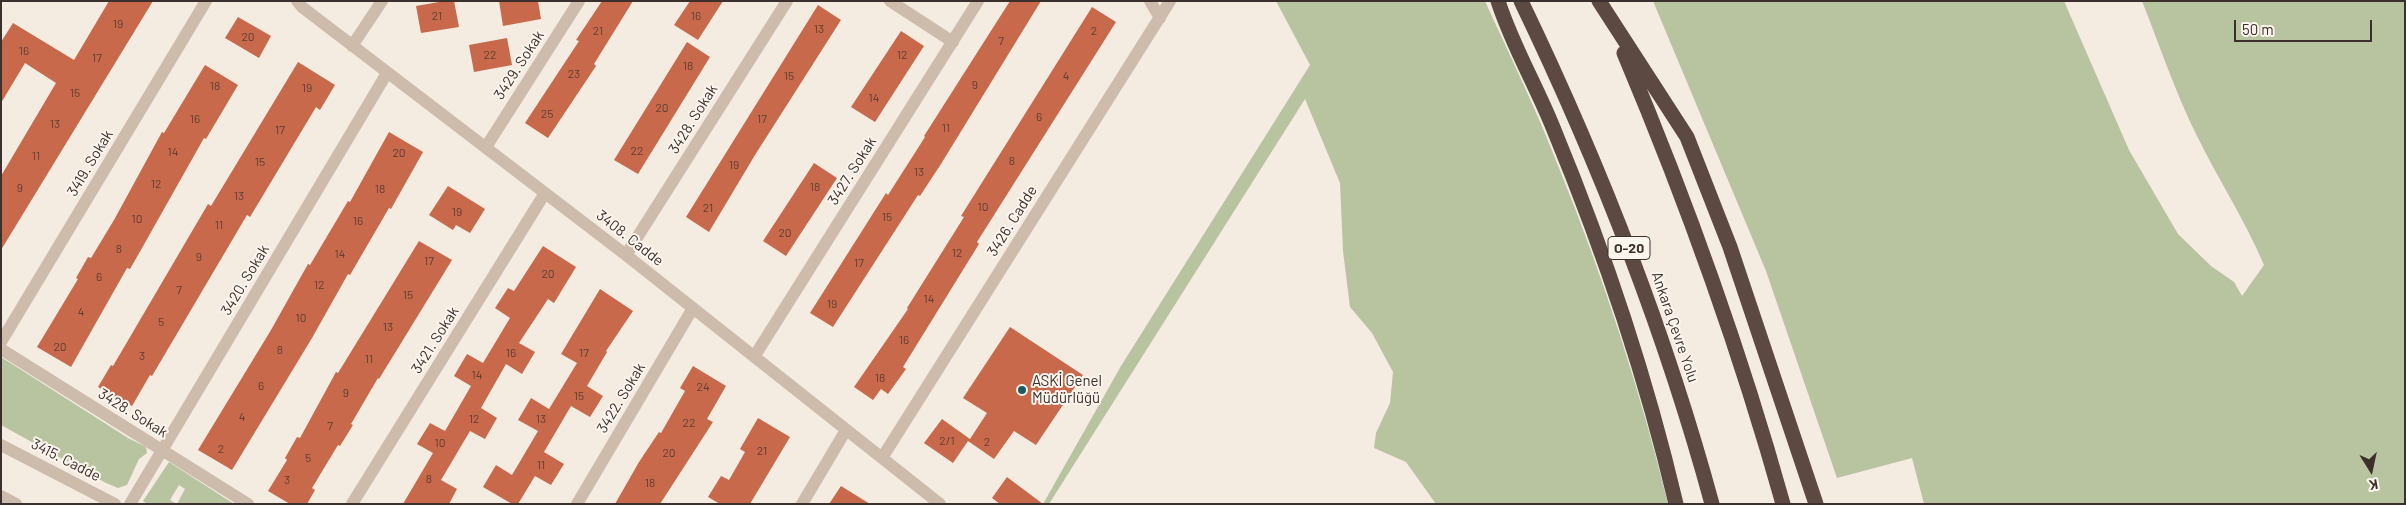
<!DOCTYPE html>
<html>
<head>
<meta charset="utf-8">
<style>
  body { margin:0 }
  #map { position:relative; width:2406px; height:505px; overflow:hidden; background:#f4ebe1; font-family:Barlow,sans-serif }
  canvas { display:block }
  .frame { position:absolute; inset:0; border:2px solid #3b302b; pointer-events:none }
  .north { position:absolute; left:2346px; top:445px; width:50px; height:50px; -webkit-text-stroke:4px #fbf5ee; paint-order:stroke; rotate:170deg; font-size:14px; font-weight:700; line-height:20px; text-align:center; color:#3b302b }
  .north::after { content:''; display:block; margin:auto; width:18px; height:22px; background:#3b302b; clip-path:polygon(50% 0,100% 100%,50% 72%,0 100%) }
  .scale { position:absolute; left:2234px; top:20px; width:138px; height:22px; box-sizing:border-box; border:2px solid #3b302b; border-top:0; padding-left:6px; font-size:15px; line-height:18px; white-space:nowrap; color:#3b302b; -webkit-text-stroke:4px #fbf5ee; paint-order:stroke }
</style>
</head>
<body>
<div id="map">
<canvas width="2406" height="505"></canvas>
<div class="frame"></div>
<div class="north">K</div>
<div class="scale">50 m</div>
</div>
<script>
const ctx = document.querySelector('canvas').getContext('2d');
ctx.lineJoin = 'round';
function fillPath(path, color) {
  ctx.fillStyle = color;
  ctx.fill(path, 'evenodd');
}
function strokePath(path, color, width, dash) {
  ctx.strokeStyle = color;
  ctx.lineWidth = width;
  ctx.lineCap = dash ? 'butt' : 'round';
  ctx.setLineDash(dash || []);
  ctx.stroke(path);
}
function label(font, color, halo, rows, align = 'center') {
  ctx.font = font + ' Barlow,sans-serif';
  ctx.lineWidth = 4;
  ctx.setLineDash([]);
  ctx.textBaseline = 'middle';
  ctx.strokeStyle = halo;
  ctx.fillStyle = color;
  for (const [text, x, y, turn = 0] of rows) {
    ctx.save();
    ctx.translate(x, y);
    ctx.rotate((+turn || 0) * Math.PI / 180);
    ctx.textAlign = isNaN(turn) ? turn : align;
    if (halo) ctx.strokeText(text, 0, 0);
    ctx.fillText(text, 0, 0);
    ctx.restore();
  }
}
const green = new Path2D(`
  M1276 1H1485C1510 56 1537 111 1559 168 1603 276 1640 390 1668 504H1436L1406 462 1374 448 1376 433 1390 403 1393 372 1372 333 1350 307 1343 251 1340 183 1305 99 1049 504H1043L1121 366 1310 65Z
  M1653 1H2064L2129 150 2178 234 2211 266 2234 282 2242 296 2264 265C2245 220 2218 179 2197 136 2175 92 2160 46 2142 1H2405V504H1924L1912 458 1837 478 1766 271Z
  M1 357 128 438 146 447 147 453 139 459 127 485 118 488 106 483 1 425Z
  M169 462 234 504H177L185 489 179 485 170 500 177 504H147L143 501Z`);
const building = new Path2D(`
  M109 1H153L1 250V176L56 83 25 63 1 103V42L13 23 74 60Z
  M445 1H454L459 27 421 33 416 6Z
  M499 1H538L541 19 503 26Z
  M602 1H633L594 64 596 66 548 138 525 123 579 41 576 40Z
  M690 1H723L698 40 674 25Z
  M1010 1H1041L941 164 920 196 918 195 833 327 810 313 886 193 888 195 925 137 924 136Z
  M818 5 841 20 755 155 709 232 686 217Z
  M1092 7 1116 22 977 242 979 244 903 367 906 369 888 394 881 389 873 400 854 387 908 309 907 308 964 217 961 216Z
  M238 17 271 36 259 58 225 38Z
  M901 31 924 46 875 122 851 107Z
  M507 38 512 65 474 72 469 45Z
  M687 42 710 57 638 174 614 160Z
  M298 62 335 85 320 110 316 107 250 217 247 215 152 376 150 375 132 406 98 387 111 365 113 366 208 204 211 206Z
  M205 65 238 85 206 139 204 138 142 248 130 269 127 268 71 367 37 347 78 279 76 278 88 257 91 258 114 220 162 132 164 133Z
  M389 132 423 152 391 209 389 208 350 275 348 274 312 338 232 470 198 450 271 330 308 264 310 265 348 201 350 202Z
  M814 163 837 178 786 256 763 241Z
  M448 186 485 209 470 233 456 225 453 230 429 215Z
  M419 241 452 260 379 379 378 378 351 424 353 425 340 446 338 445 312 488 315 490 307 504H290L268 491 287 460 285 458 297 437 300 438 336 372 338 373Z
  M543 246 576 267 554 303 548 299 519 343 535 352 522 374 506 364 481 408 497 418 485 439 470 431 441 480 457 489 449 504H403L433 453 417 444 430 423 445 431 471 386 454 376 467 354 483 363 510 318 495 308 508 288 514 291Z
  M600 289 633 311 606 351 607 352 587 386 603 396 590 417 571 406 544 452 564 464 551 485 535 476 518 504H512L483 487 496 465 512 475 538 431 518 420 531 398 549 409 577 363 561 354Z
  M1010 327 1083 375 1036 445 1014 431 994 459 968 441 953 463 924 443 942 419 970 439 987 413 963 398Z
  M693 366 726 386 707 419 713 422 660 504H615L639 462 659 432 661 433 685 391 680 388Z
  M758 418 790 437 750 504H720L708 497 721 476 729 480 745 452 740 449Z
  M1007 477 1043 504H1000L992 498Z
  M841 486 870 504H829Z`);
const minor = new Path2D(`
  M297 1 302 7 626 255 940 504
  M890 1 953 42
  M1150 1 1160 18
  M352 46 382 1
  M486 147 579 1
  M626 255 787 1
  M1 342 206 1
  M1 349 248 504
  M754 357 978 1
  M1 445 115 504
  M882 458 1170 1
  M1 496 16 504
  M130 504 387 73
  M352 504 545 193
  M577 504 693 308
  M802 504 846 430`);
const highway = new Path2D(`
  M1498 1C1512 45 1537 87 1554 130 1604 251 1646 376 1676 504
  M1521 1C1599 163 1665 331 1712 504
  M1599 1 1687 137 1730 247 1816 504
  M1624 53C1686 200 1740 350 1783 504`);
const markers = [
  [1022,390,5,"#1f5a5e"]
];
const numberNames = [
  ["21",437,16],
  ["16",696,16],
  ["19",118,24],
  ["13",819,29],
  ["21",598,31],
  ["2",1094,31],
  ["20",248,37],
  ["7",1001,41],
  ["16",24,51],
  ["22",490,55],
  ["12",902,55],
  ["17",97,58],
  ["18",688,66],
  ["23",574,74],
  ["15",789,76],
  ["4",1066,76],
  ["9",975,85],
  ["18",215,86],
  ["19",307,88],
  ["15",75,93],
  ["14",874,98],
  ["20",662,108],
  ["25",547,114],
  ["6",1039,117],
  ["16",195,119],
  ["17",762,119],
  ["13",55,124],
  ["11",946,128],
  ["17",280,130],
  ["22",637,151],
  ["14",173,152],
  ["20",399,153],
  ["11",36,156],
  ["8",1012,161],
  ["15",260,162],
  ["19",734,165],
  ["13",919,172],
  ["12",156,184],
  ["18",815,187],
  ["9",20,188],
  ["18",380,189],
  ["13",239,196],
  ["10",983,207],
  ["21",708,208],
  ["19",457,212],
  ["15",887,217],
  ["10",137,219],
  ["16",358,221],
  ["11",219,225],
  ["20",785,233],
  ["8",119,249],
  ["12",957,253],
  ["14",340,254],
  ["9",199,257],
  ["17",429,261],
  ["17",859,263],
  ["20",548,274],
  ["6",99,277],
  ["12",319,285],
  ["7",179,290],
  ["15",408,295],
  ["14",929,299],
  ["19",832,304],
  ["4",81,312],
  ["10",301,318],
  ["5",161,322],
  ["13",388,327],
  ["16",904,340],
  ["20",60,347],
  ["8",280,350],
  ["16",511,353],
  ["17",584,353],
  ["3",142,356],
  ["11",369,359],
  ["14",477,375],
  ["18",880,378],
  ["6",261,386],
  ["24",703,387],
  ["9",346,393],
  ["15",579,396],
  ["4",242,417],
  ["12",474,419],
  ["13",541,419],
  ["22",689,423],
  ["7",330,426],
  ["2/1",947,441],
  ["2",987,442],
  ["10",440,443],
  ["2",221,449],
  ["21",762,451],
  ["20",669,453],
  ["5",308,458],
  ["11",541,465],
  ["8",429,479],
  ["3",287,480],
  ["18",650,483]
];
const shields = [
  [1629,248,42]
];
const shieldNames = [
  ["O-20",1629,248]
];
const streetNames = [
  ["3429. Sokak",519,65,-57],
  ["3428. Sokak",693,119,-58],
  ["3419. Sokak",90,163,-59],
  ["3427. Sokak",852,171,-58],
  ["3426. Cadde",1012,221,-58],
  ["3408. Cadde",630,238,38],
  ["3420. Sokak",245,280,-59],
  ["Ankara Çevre Yolu",1675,327,71],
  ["3421. Sokak",435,340,-58],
  ["3422. Sokak",621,398,-59],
  ["3428. Sokak",133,413,32],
  ["3415. Cadde",66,460,27]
];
const poiNames = [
  ["ASKİ Genel",1032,381],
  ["Müdürlüğü",1032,398]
];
fillPath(green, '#b8c4a0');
fillPath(building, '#c8694b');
strokePath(minor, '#cdbbac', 12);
strokePath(highway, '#5c4a42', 15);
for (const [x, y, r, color] of markers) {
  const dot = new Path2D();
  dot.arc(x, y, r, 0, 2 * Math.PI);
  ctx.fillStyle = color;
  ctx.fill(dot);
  strokePath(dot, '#fbf5ee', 2);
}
label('12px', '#5e3e33', null, numberNames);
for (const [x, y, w] of shields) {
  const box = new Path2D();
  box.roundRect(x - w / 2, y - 11.5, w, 23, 4);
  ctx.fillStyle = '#fbf5ee';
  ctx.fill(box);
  strokePath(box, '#3b302b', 1);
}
label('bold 14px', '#3b302b', null, shieldNames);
label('15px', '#3b302b', '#fbf5ee', streetNames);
label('15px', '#3b302b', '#fbf5ee', poiNames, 'left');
</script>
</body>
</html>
